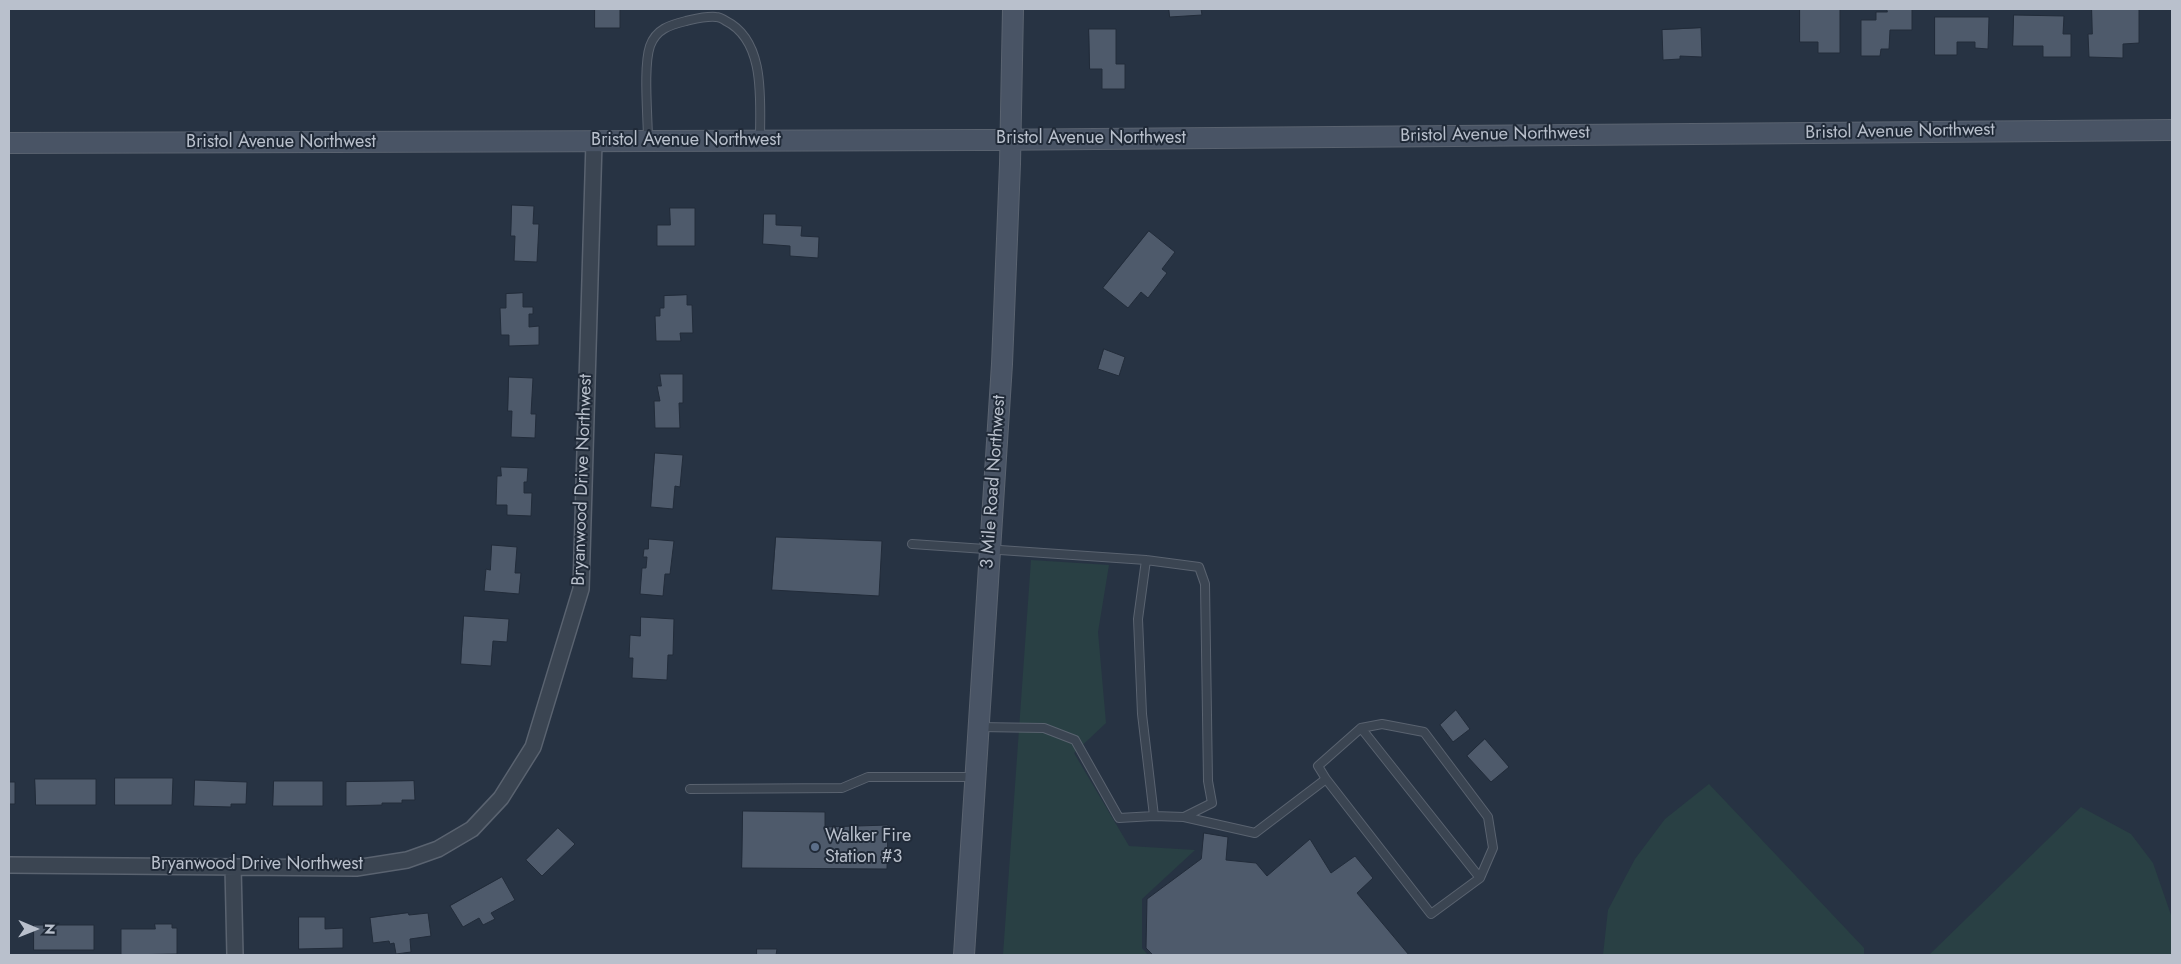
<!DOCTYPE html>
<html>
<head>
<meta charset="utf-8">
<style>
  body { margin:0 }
  #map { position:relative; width:2181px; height:964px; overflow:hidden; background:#273343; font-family:Jost,sans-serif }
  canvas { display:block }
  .frame { position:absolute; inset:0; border:10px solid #b9c0cc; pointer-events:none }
  .north { position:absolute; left:10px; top:904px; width:50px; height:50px; -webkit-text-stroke:4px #202a38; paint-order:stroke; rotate:91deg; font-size:14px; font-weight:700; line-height:20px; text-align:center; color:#b9c0cc }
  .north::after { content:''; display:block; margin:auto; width:18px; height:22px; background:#b9c0cc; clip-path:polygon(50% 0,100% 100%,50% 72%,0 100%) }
</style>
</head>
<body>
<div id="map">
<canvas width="2181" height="964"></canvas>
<div class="frame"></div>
<div class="north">N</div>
</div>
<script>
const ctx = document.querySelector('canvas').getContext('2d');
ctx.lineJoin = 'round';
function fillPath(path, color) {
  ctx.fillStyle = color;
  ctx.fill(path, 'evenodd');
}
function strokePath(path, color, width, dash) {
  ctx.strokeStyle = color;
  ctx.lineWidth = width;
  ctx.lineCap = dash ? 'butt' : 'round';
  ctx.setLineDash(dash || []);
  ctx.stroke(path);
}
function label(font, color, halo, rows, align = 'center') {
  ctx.font = font + ' Jost,sans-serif';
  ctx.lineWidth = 4;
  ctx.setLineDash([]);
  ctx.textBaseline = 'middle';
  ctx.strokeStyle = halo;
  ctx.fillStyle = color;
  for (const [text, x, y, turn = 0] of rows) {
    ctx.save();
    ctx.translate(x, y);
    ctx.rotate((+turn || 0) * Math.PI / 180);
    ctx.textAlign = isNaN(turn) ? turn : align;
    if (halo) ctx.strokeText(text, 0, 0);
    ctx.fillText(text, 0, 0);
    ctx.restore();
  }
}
const green = new Path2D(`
  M1031 560 1109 565 1098 632 1106 723 1074 753 1129 846 1195 850 1142 899V948L1148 955H1003Z
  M1709 784 1864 948V955H1603L1608 910 1635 859 1665 819Z
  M2081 807 2131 834 2153 863 2171 915 2172 955H1929Z`);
const building = new Path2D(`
  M595 9H620V28H595Z
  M1169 9H1201L1202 15 1170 17Z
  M1800 9H1840V53H1818V42H1800Z
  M1887 9H1912V30H1890L1889 49H1881L1880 56H1861V20H1876V12H1887Z
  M2092 9H2139V43L2123 44V58L2089 57 2088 34H2092Z
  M2014 15 2064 16 2063 34H2071V57H2043V46H2013Z
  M1935 17H1989L1988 49 1975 48V42H1957V55H1935Z
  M1701 28 1702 57 1680 56V59L1663 60 1662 30Z
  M1089 29H1116V64H1125V89H1102V69H1090Z
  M512 205 534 206 533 224H539L537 262 514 261 515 236H511Z
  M670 208H695V246H657V225H670Z
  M764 214H776V225L802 226 801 236 819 237 818 258 790 256V246L763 244Z
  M1149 231 1175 252 1162 269 1167 273 1148 298 1141 292 1128 308 1103 288Z
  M523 293V307H533V314H529V327L539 326V345L509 346V335H501L500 308H506V294Z
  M687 295V305H692L693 333H680L681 341H656L655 316H660V308H664V296Z
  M1104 349 1125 357 1119 376 1098 369Z
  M660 374H683V403H679L680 428H655L654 401H660L657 386H661Z
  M509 377 533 378 531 414H536L535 438 511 437 512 411H508Z
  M655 453 683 455 680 487 675 486 673 509 651 507Z
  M501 467 528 468 527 482H524V493H532L531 516 507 515V505H496L497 476H501Z
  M776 537 882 541 879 596 772 590Z
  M649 539 674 541 670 574H665L663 596 640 594 642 568H646L647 557H643L644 549H648Z
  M492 545 517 547 515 573H521L519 594 484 591 486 569 490 570Z
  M464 616 509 619 507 642 493 641 491 666 461 664Z
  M641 617 674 619 673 655H668L667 680 632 678 633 658H629L630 635 640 636Z
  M1456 710 1470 729 1453 742 1440 725Z
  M1485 739 1509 767 1491 782 1467 756Z
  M115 778H173L172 805H115Z
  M35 779H96V805H36Z
  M195 780 247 782 246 804H231V807L194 806Z
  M274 781H323V806H273Z
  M414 781 415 800H402V803H382V805L346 806V782Z
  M9 782H15V804H9Z
  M743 811 825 812V827L888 825 887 869 742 868Z
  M558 828 575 844 542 876 526 860Z
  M1204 833 1228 837 1226 860 1256 863 1267 876 1310 839 1331 873 1355 856 1373 878 1357 893 1409 955H1153L1146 948 1147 899 1201 859Z
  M502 877 515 900 491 913 495 919 483 925 479 918 463 927 450 906Z
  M408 913 409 915 428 913 431 936 410 939 411 952 396 954 394 943 390 944 389 941 373 943 370 918Z
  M299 917H325V929L343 928V948L299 949Z
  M155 924H172V928H177V954L121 955V929H155Z
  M34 925H94V950H34Z
  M757 949H777L776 955H757Z`);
const lane = new Path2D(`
  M648 141C648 117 643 67 650 46 656 29 670 25 686 21 695 19 706 16 716 17 719 17 723 19 726 21 766 41 760 101 760 139
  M912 544 1146 560 1199 567 1205 584 1208 781 1212 803 1184 817 1154 816
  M979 727 1044 728 1075 740 1119 818 1154 816 1142 714 1138 619 1146 560
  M1361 728 1382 724 1424 732 1488 817 1493 848 1480 878
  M690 789 842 788 868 777H975
  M1184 817 1255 833 1326 779 1318 766 1361 728 1480 878 1431 914 1326 779`);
const street = new Path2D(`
  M9 865 356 868 407 860 438 849 472 829 501 798 533 747 581 589 594 142
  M233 866 235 955`);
const secondary = new Path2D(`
  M9 143 976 140 2172 130
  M964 955 1002 364 1010 164 1013 9`);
const markers = [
  [815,847,5,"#5c6f8a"]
];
const streetNames = [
  ["Bristol Avenue Northwest",1900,132,-1],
  ["Bristol Avenue Northwest",1495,135,-1],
  ["Bristol Avenue Northwest",1091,139],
  ["Bristol Avenue Northwest",686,141],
  ["Bristol Avenue Northwest",281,143],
  ["Bryanwood Drive Northwest",583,480,-88],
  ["3 Mile Road Northwest",994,482,-86],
  ["Bryanwood Drive Northwest",257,865]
];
const poiNames = [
  ["Walker Fire",825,837],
  ["Station #3",825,858]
];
fillPath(green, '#294044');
fillPath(building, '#4e5a6b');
strokePath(building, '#222c3a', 1);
strokePath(lane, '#5a6370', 10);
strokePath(street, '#5a6370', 18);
strokePath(secondary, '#5a6370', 22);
strokePath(lane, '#3b4552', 8);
strokePath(street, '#3b4552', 15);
strokePath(secondary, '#495465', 20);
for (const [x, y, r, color] of markers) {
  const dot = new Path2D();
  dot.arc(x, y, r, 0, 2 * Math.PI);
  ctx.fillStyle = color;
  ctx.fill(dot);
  strokePath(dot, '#202a38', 2);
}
label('18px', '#b9c0cc', '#202a38', streetNames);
label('18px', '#b9c0cc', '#202a38', poiNames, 'left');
</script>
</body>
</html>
